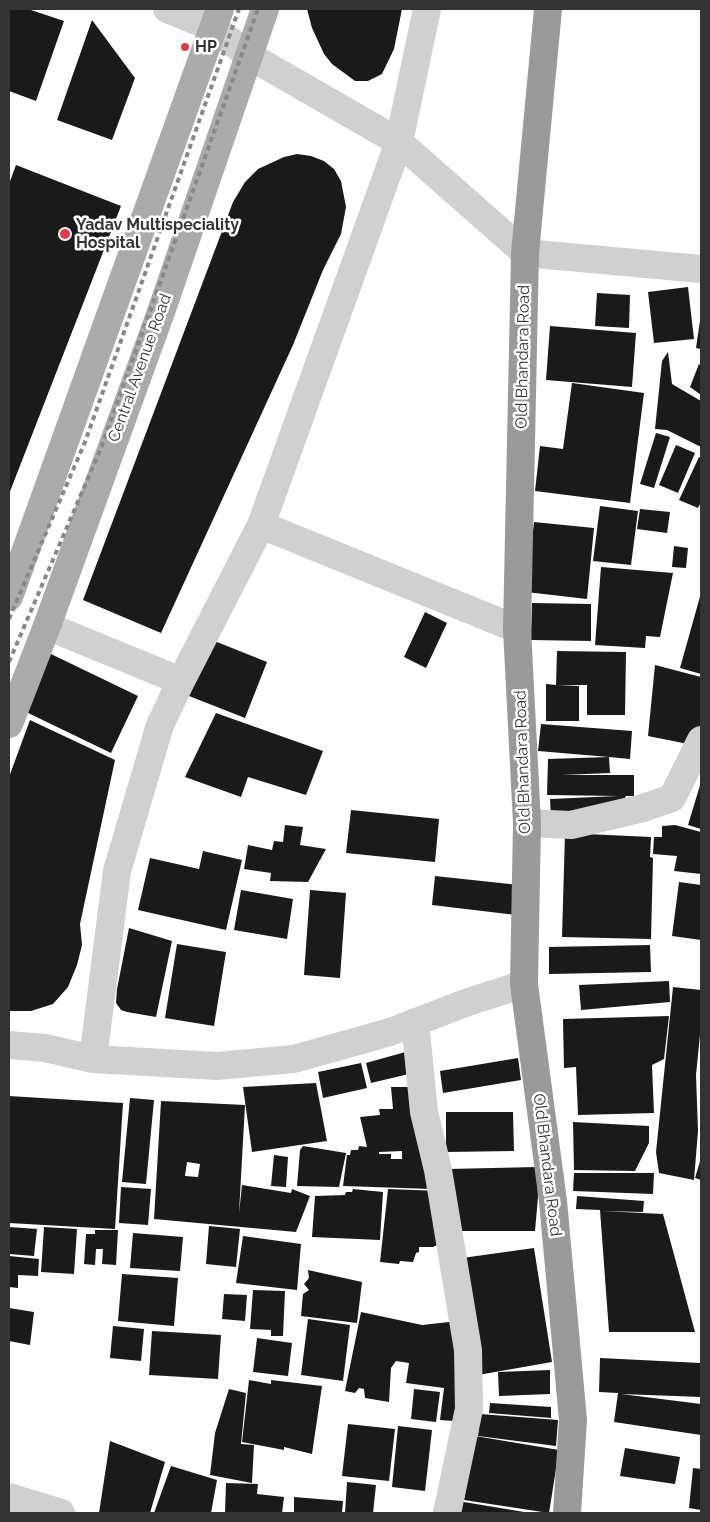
<!DOCTYPE html>
<html>
<head>
<meta charset="utf-8">
<style>
  body { margin:0 }
  #map { position:relative; width:710px; height:1522px; overflow:hidden; background:#fff; font-family:Raleway,sans-serif }
  canvas { display:block }
  .frame { position:absolute; inset:0; border:10px solid #333; pointer-events:none }
</style>
</head>
<body>
<div id="map">
<canvas width="710" height="1522"></canvas>
<div class="frame"></div>
</div>
<script>
const ctx = document.querySelector('canvas').getContext('2d');
ctx.lineJoin = 'round';
function fillPath(path, color) {
  ctx.fillStyle = color;
  ctx.fill(path, 'evenodd');
}
function strokePath(path, color, width, dash) {
  ctx.strokeStyle = color;
  ctx.lineWidth = width;
  ctx.lineCap = dash ? 'butt' : 'round';
  ctx.setLineDash(dash || []);
  ctx.stroke(path);
}
function label(font, color, halo, rows, align = 'center') {
  ctx.font = font + ' Raleway,sans-serif';
  ctx.lineWidth = 5;
  ctx.setLineDash([]);
  ctx.textBaseline = 'middle';
  ctx.strokeStyle = halo;
  ctx.fillStyle = color;
  for (const [text, x, y, turn = 0] of rows) {
    ctx.save();
    ctx.translate(x, y);
    ctx.rotate((+turn || 0) * Math.PI / 180);
    ctx.textAlign = isNaN(turn) ? turn : align;
    if (halo) ctx.strokeText(text, 0, 0);
    ctx.fillText(text, 0, 0);
    ctx.restore();
  }
}
const building = new Path2D(`
  M9 9H28L64 21 36 101 9 91Z
  M307 9H402L394 49 382 74 368 81H355L332 64 324 54 312 28Z
  M92 20 135 78 112 140 57 120Z
  M297 154 311 156 324 161 334 169 341 181 346 207 341 234 323 270 293 345 161 633 83 600 233 202 245 182 258 169 284 157Z
  M16 165 121 206 9 494V184Z
  M688 287 694 339 654 343 648 292Z
  M597 293 630 295 629 328 595 326Z
  M700 321H701V349L696 348Z
  M550 326 636 333 632 387 546 380Z
  M668 352 672 384 701 401V447L667 430 655 429 662 361Z
  M699 364 701 366V395L690 387Z
  M572 383 644 393 630 503 535 491 540 446 563 449Z
  M656 433 670 437 654 488 640 484Z
  M676 445 695 453 678 493 659 485Z
  M699 457 701 458V502L698 508 679 500Z
  M600 506 638 511 631 565 593 561Z
  M640 509 670 512 667 533 637 529Z
  M534 522 594 528 587 599 526 592Z
  M674 546 688 548 686 568 672 567Z
  M601 567 673 573 660 637 646 636 645 648 595 645Z
  M701 593V674L680 668Z
  M532 603 591 604V641L531 640Z
  M425 612 447 623 426 668 404 657Z
  M207 638 267 662 245 718 184 694Z
  M557 651 626 652 625 715H587V685H558L579 686V721H546V684L556 685Z
  M51 654 138 696 111 753 24 711Z
  M655 665 701 677V731L693 745 648 736Z
  M216 713 323 751 306 795 248 777 241 797 185 777Z
  M30 720 115 760 80 924 82 945 77 965 68 987 53 1004 31 1011H10L9 777Z
  M541 724 632 731 630 759 609 757 610 773 562 775H634V796H626L620 807 551 817 550 799 618 796 547 795 548 759 609 757 538 751Z
  M701 782V829L688 825Z
  M351 810 439 819 435 862 346 853Z
  M285 825 303 827 300 845 326 849 308 882 270 881 271 873 244 869 248 845 272 850 274 841 283 842Z
  M675 825 701 832V874L674 871 677 856 653 854 654 837H662V826Z
  M565 833 651 837 650 857 653 858 651 939 562 937Z
  M203 851 242 860 226 930 138 910 150 858 199 869Z
  M435 876 519 885 516 915 432 905Z
  M679 882 701 885V940L672 936Z
  M241 890 293 899 287 939 234 930Z
  M310 890 346 893 340 978 304 975Z
  M129 928 172 941 156 1017 127 1012 121 1010 116 1003 117 989Z
  M177 944 226 952 214 1026 165 1018Z
  M650 945 651 972 549 974V947Z
  M669 981 670 1002 581 1010 579 985Z
  M673 987 701 990V1025L696 1075 698 1131 694 1180 659 1173 656 1152Z
  M669 1016 664 1059 652 1065 654 1113 578 1115 576 1067 564 1068 563 1019Z
  M409 1051 413 1073 371 1083 366 1063Z
  M518 1058 521 1080 443 1093 440 1071Z
  M361 1063 367 1088 323 1098 318 1072Z
  M316 1083 327 1141 252 1152 243 1087Z
  M391 1087H415L432 1189 343 1186 347 1155H350L351 1150H358L359 1146 367 1147 360 1117 380 1115 379 1109H393ZM402 1151V1159H391V1154H379V1152Z
  M9 1096 123 1103 115 1229 9 1223Z
  M130 1098 154 1100 146 1184 122 1182Z
  M161 1101 245 1105 239 1213 242 1185 291 1193 292 1189 310 1196 296 1232 154 1219ZM187 1162 200 1164 198 1177 185 1176Z
  M446 1112H513L514 1151 446 1152Z
  M573 1122 649 1126V1143L635 1171 574 1170Z
  M303 1146 346 1153 339 1187 297 1186 300 1150Z
  M274 1155 288 1157 286 1187 271 1186Z
  M701 1158V1180L695 1178Z
  M537 1167 538 1197 535 1231H452L448 1169Z
  M574 1173H654L653 1194 573 1191Z
  M121 1187 151 1189 148 1225 119 1223Z
  M353 1189 383 1192 380 1240 312 1237 315 1196 345 1195 346 1192H352Z
  M388 1189 440 1191 439 1244 433 1247H419V1252L416 1253 413 1262 400 1261 399 1264 380 1262Z
  M577 1196 644 1201 643 1212 602 1211 663 1214 695 1332H609L600 1210 576 1209Z
  M209 1226 240 1229 236 1267 206 1264Z
  M9 1227 37 1229 34 1256 9 1254Z
  M44 1227 77 1229 74 1274 41 1272Z
  M95 1230H118L116 1265 102 1264 103 1249H96L95 1265 84 1264 86 1234H95Z
  M133 1233 183 1237 180 1271 130 1268Z
  M243 1236 301 1244 297 1290 236 1283Z
  M534 1248 552 1362 478 1375 455 1259Z
  M9 1256 39 1259 38 1276 18 1275V1288L9 1287Z
  M308 1270 362 1282 357 1323 301 1316 303 1294 309 1290 304 1284 309 1278Z
  M122 1274 178 1278 174 1326 118 1321Z
  M253 1290 285 1291 283 1336H271V1330L250 1329Z
  M224 1294 247 1295 245 1321 222 1319Z
  M9 1308 34 1312 30 1345 9 1341Z
  M361 1312 422 1325 458 1321 461 1433 454 1421 440 1420 444 1388 406 1383 409 1363 396 1361 391 1368 389 1402 365 1398 364 1389 359 1388 355 1393 345 1391Z
  M308 1319 350 1325 343 1381 301 1375Z
  M113 1326 144 1329 141 1361 110 1358Z
  M152 1331 221 1335 218 1379 149 1375Z
  M257 1338 292 1343 288 1376 253 1372Z
  M600 1358 701 1363V1397L621 1394 701 1404V1435L614 1422 618 1393 599 1392Z
  M550 1370V1394L499 1396 498 1372Z
  M249 1380 271 1384V1380L322 1386 312 1454 284 1447V1450L242 1442Z
  M229 1389 246 1393 241 1444 254 1445 252 1483 210 1475 215 1433Z
  M414 1389 440 1392 436 1422 411 1419Z
  M490 1403 551 1407V1418L489 1413Z
  M480 1414 558 1420 556 1446 478 1436Z
  M348 1424 395 1429 389 1481 342 1476Z
  M398 1426 432 1430 425 1491 392 1487Z
  M475 1436 559 1450 549 1513 464 1500Z
  M110 1441 165 1462 150 1513H99Z
  M625 1448 680 1457 675 1484 620 1476Z
  M171 1466 217 1480 211 1513H154Z
  M693 1468 701 1469V1510L689 1508Z
  M347 1482 376 1485 373 1513H345Z
  M226 1483 258 1484 257 1494 284 1497 282 1513H225Z
  M294 1497 343 1501 342 1513H294Z
  M458 1501 524 1512 523 1513H457Z`);
const minor = new Path2D(`
  M167 9 214 28 248 55 399 142 525 253 701 269
  M261 525 517 629
  M47 626 181 681
  M527 823 571 825 643 808 672 798 701 740
  M415 1022 424 1112 438 1170 468 1350 469 1409 447 1513
  M9 1045 45 1048 93 1059 117 871 160 725 181 681 261 525 399 142 427 9
  M93 1059 217 1066 294 1059 390 1032 468 1002 524 984
  M9 1497 61 1513`);
const major = new Path2D(`
  M9 597 220 9
  M9 724 47 626 161 312 265 9`);
const highway = new Path2D(`
  M548 9 525 253 517 629 527 823 524 984 553 1201 573 1420 567 1513`);
const rail = new Path2D(`
  M9 619 85 442 239 9
  M9 662 101 448 258 9`);
const markers = [
  [185,47,5,"#e63946"],
  [65,234,6,"#e63946"]
];
const poiNames = [
  ["HP",195,47],
  ["Yadav Multispeciality",76,225],
  ["Hospital",76,243]
];
const streetNames = [
  ["Old Bhandara Road",523,357,-89],
  ["Central Avenue Road",140,368,-70],
  ["Old Bhandara Road",523,762,-92],
  ["Old Bhandara Road",547,1165,83]
];
fillPath(building, '#1a1a1a');
strokePath(minor, '#d0d0d0', 28);
strokePath(major, '#ababab', 28);
strokePath(highway, '#9a9a9a', 28);
strokePath(rail, '#888', 4, [5, 4]);
for (const [x, y, r, color] of markers) {
  const dot = new Path2D();
  dot.arc(x, y, r, 0, 2 * Math.PI);
  ctx.fillStyle = color;
  ctx.fill(dot);
  strokePath(dot, '#fff', 2);
}
label('bold 16px', '#333', '#fff', poiNames, 'left');
label('16px', '#333', '#fff', streetNames);
</script>
</body>
</html>
